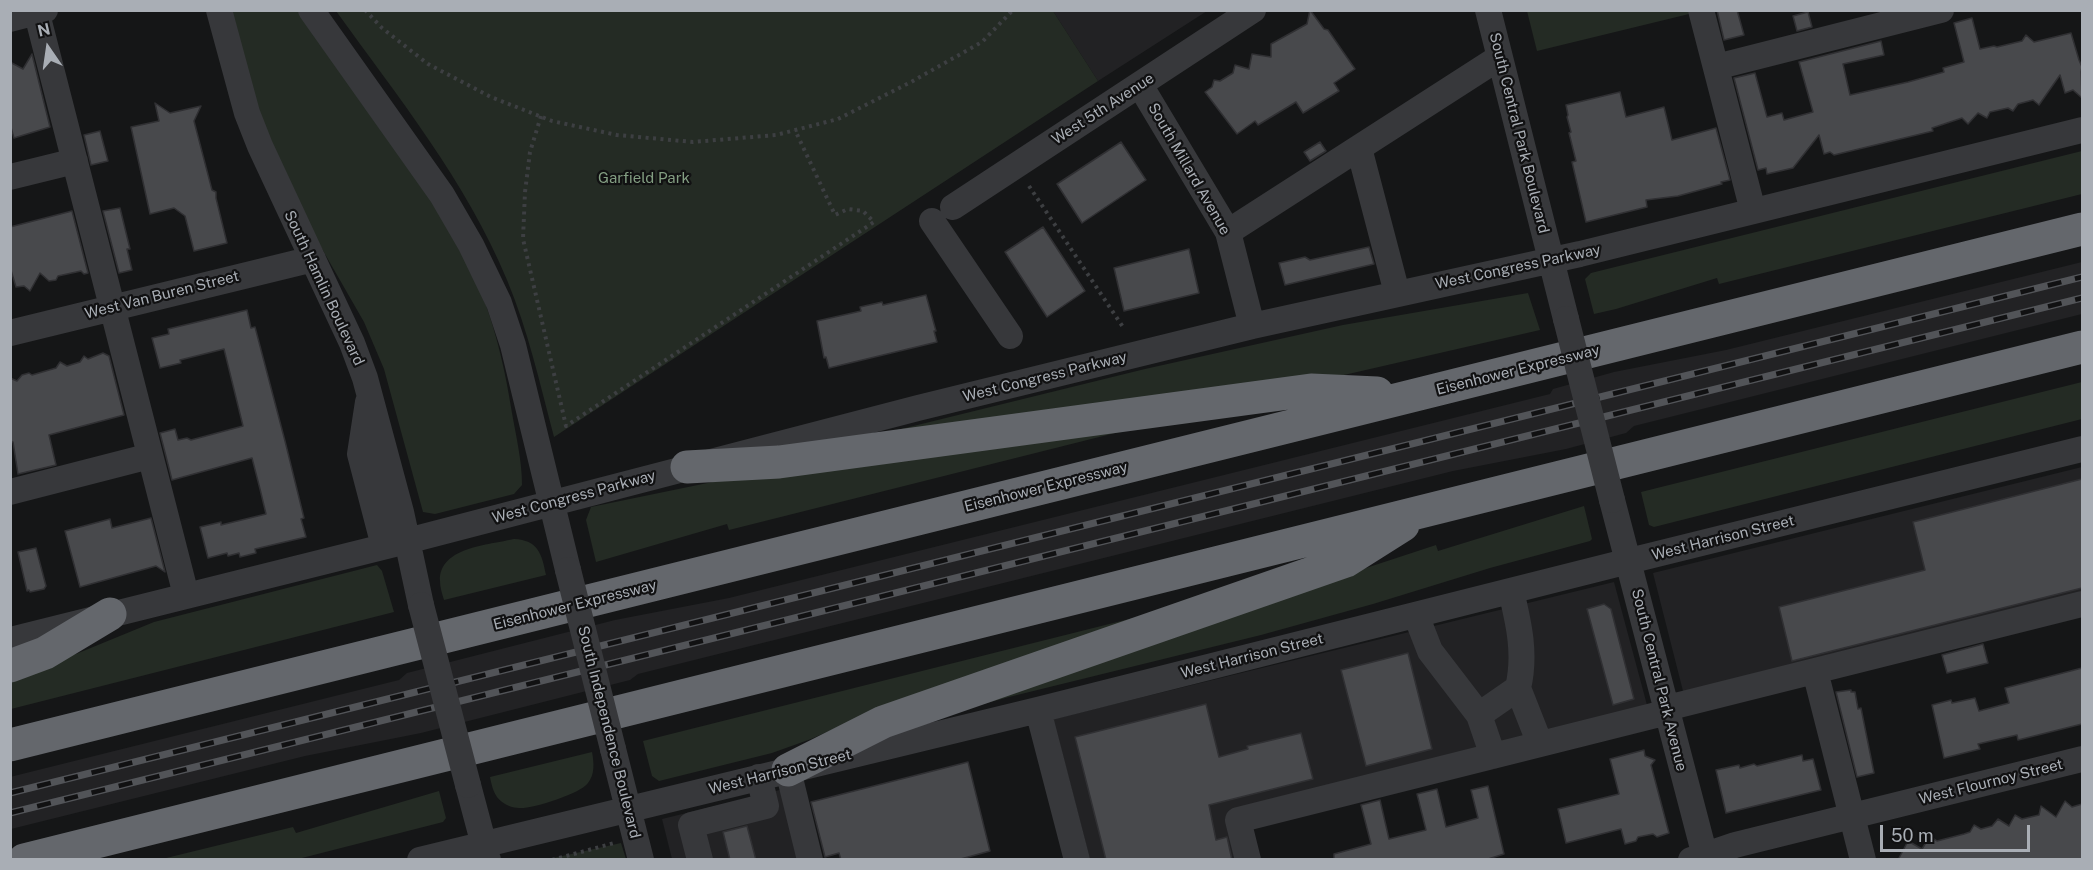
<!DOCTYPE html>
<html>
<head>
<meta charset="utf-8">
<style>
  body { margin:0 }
  #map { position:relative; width:2093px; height:870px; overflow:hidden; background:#151617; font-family:"Public Sans",sans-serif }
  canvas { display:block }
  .frame { position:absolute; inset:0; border:12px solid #a9aeb5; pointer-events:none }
  .north { position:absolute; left:18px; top:18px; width:60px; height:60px; -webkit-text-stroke:4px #111112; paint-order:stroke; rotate:347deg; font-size:16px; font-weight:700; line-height:24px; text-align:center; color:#a9aeb5 }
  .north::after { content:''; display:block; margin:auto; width:21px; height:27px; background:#a9aeb5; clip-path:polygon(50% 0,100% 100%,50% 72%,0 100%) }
  .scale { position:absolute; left:1880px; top:825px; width:150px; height:27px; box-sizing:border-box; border:3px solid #a9aeb5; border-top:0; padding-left:8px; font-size:18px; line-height:21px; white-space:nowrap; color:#a9aeb5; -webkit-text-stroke:4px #111112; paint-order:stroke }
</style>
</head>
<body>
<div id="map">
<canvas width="2093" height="870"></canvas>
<div class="frame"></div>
<div class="north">N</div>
<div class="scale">50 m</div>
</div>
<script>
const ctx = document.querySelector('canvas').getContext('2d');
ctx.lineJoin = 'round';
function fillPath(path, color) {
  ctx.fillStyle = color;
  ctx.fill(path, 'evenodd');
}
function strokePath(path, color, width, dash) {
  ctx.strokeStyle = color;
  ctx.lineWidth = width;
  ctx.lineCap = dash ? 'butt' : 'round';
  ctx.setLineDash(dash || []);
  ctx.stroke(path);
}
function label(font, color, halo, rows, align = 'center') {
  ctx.font = font + ' "Public Sans",sans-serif';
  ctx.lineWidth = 4.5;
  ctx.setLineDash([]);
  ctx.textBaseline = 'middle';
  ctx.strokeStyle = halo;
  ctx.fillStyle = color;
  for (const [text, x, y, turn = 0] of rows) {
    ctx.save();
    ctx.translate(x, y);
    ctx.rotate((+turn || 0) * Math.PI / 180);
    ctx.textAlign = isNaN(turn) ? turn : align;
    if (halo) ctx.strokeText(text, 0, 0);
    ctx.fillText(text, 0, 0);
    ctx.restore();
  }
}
const built = new Path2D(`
  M1053 11H1207L1098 81Z
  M2082 262V314L1634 426 1626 433 1566 449 1453 471 638 674 630 680 421 733 305 756 11 829 10 777 399 680 407 673 615 620 729 598 1550 394 1553 389 1614 372 1726 350Z
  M2082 467V596L1684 695 1653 573Z
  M1614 582 1647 705 1233 812 1244 860 1090 859 1053 719Z
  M792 787 810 859H672L662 819Z`);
const green = new Path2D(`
  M229 11H300C358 92 421 171 467 261 491 308 504 361 512 413 516 436 522 461 522 485L514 494 435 514 423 512 384 369 364 322 306 221 267 137Z
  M336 11H1053L1098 81 554 437C540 384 528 330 507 280 466 181 398 97 336 11Z
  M1688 11 1689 14 1537 51 1527 11Z
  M2082 151V194L1719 284 1717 278 1616 309 1594 314 1585 279 1591 273Z
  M1528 293 1540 330 1344 375 893 431 1145 369 1343 325Z
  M2082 382V419L1654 527 1649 525 1641 492Z
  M1139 427 729 530 727 524 596 562 586 520 591 507 727 479Z
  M1584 506 1592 539 1590 541 1490 568 1373 604 1261 635 1009 697 933 718 1223 615 1436 545 1438 551Z
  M514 539C538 540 542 554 546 575L444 600C442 594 440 587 440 581 439 547 489 545 514 539Z
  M377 565 382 571 394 612 11 709 10 675 56 659 76 654 154 622Z
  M1153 613 897 701 811 739 772 753 659 781 652 776 643 741Z
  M592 752C594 763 595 774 588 783 580 794 532 809 519 808 513 808 506 805 502 802 494 796 492 787 490 777Z
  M439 791 446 818 443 822 298 859H162L293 827 296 833Z
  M621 843 626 859H549Z`);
const building = new Path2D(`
  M1310 10 1324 29 1328 30 1355 69 1334 83 1339 91 1303 113 1296 102 1258 125 1255 121 1237 134 1205 92 1212 87 1214 80 1220 81 1233 73 1235 65 1249 69 1252 54 1271 57V44L1307 24Z
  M1717 10H1737L1744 35 1724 40Z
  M1808 12 1812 27 1797 31 1793 16Z
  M1972 18 1980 49 1994 46 1997 47 2022 41 2026 35 2034 42 2071 33 2079 60 2082 67 2081 72 2082 98 2073 90 2065 93 2060 75 2039 105 2033 100 2018 104 2013 111 2008 108 1990 112 1987 118 1978 113 1968 124 1962 118 1932 128 1933 131 1834 155 1830 152 1824 154 1819 135 1793 168 1767 174 1766 168 1758 170 1734 78 1755 73 1767 117 1782 113 1784 120 1813 112 1799 62 1881 41 1884 55 1843 64 1850 95 1908 82 1944 72 1943 68 1964 62 1954 23Z
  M32 54 50 127 14 138 10 124V62L23 69Z
  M1620 92 1626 117 1664 107 1672 140 1716 128 1730 180 1721 182 1722 184 1678 196 1646 200 1647 207 1586 222 1572 162 1576 161 1569 133 1571 132 1567 117 1568 115 1566 105Z
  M155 103 170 113 201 106 194 121 212 190 216 192V198L227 243 194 251 185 216 174 208 150 214 131 127 159 121Z
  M100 131 108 161 91 165 84 135Z
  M1121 142 1146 180 1082 223 1057 184Z
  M1320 142 1326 151 1310 161 1304 152Z
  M120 208 130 249H127L132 270 119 273 103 211Z
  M72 211 88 273 84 274 81 271 58 276 56 280 49 281 40 273 30 291 24 286 16 287 10 267V227Z
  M1043 227 1085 291 1047 317 1005 252Z
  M1369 247 1374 264 1285 285 1279 263 1305 257 1310 260Z
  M1189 249 1199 293 1124 311 1114 268Z
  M926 295 936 331H934L937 342 829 368 826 357 824 358 817 321 861 311 860 307 882 302 883 305Z
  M247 310 251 328 255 327 285 441 304 518 301 519 306 537 255 549 256 553 240 557 239 553 228 556 227 553 208 558 200 527 221 522V525L266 514 260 489 252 458 172 480 160 433 175 429 178 440 187 438 191 440 243 426 224 349 180 360 181 363 160 368 152 338 169 334 168 329Z
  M103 353 109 356 124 415 49 435 56 465 18 474 13 442H10V378L17 381 22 375 29 373 32 375 56 368 60 362 67 366 80 362 84 356 88 359Z
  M2082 479V588L1792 661 1779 607 1925 570 1913 522Z
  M151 518 165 572 156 566 80 587 65 531 110 519 112 528Z
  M36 548 46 586 44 589 30 592 29 590 27 591 18 552Z
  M1604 604 1611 609 1634 699 1613 705 1587 609Z
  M1983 644 1988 663 1947 673 1942 655Z
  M1408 653 1432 749 1366 766 1341 670Z
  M2082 668V724L2018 740 2017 735 1978 744 1980 749 1944 758 1932 705 1951 700 1952 703 1975 698 1979 711 2009 703 2005 688Z
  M1851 690V692H1855L1858 709 1861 708 1874 773 1857 777 1836 692Z
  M1206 704 1219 757 1248 749 1247 746 1301 733 1313 779 1209 805 1216 840 1227 837 1232 860H1106L1075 737Z
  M1644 750 1645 756 1655 760 1651 765 1669 833 1657 837 1653 834 1638 837 1636 841 1625 844 1621 829 1566 843 1558 809 1619 794 1610 759Z
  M1802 755 1803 761 1813 759 1821 790 1726 813 1716 770 1739 765 1740 768 1754 764 1757 766Z
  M968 762 990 851 957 860H841L839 853 825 857 811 802Z
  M1488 786 1504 854 1485 860H1334V854L1371 844 1361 805 1380 800 1389 839 1426 830 1417 794 1437 789 1446 827 1478 818 1471 790Z
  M2065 801 2072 807 2082 804V860H1898L1908 841 1922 849 1930 836 1937 841 1964 834 1970 832 1974 825 1981 829 1992 826 1998 819 2009 826 2015 815 2022 819 2039 815 2041 806 2056 817Z
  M747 826 756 860H730L723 832Z`);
const path = new Path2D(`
  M365 10 382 28 428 64 491 97 552 121 617 135 693 142 776 135 838 119 911 82 982 42 1013 10
  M541 116 530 152 525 192 523 239 566 426 874 222 863 211 848 209 835 215 795 130
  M1029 186 1123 327
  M552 860 614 843`);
const minor = new Path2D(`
  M36 10 186 595
  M219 10 247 113 260 146 352 343 365 378 401 512 421 605
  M311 10 442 195 471 245 499 303 513 345 568 570
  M1488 10 1566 319
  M1701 10 1753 211
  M10 19 45 10
  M1716 67 1941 10
  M1140 85 1228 232 1252 326
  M1359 148 1397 293
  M10 177 75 161
  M953 207 1253 10
  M932 221 1010 336
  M1228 232 1500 57
  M10 333 313 259
  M368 402 360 454 384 546
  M10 492 150 456
  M1612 500 1706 860
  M1416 615 1430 651 1479 715 1493 756
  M10 640 407 541 918 408 1252 326 1580 254 2082 130
  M1815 671 1863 860
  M1518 688 1540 744
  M1667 708 2082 604
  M1038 710 1077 860
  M1479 715 1518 688C1526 655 1519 624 1511 591
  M613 749 641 860
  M788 770 810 860
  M468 785 488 860
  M420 860 1038 710 1629 561 2082 449
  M700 860 691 825 766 806 759 777
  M1248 860 1238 820 1668 712
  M1691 860 1735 845 2082 759`);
const highway = new Path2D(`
  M687 467 779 462 1311 390 1377 393
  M10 666 45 653 110 614
  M10 745 2082 229
  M788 770 883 722 1346 561 1403 525
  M24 860 2082 347`);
const rail = new Path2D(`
  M10 793 2082 277
  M10 813 2082 298`);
const minorBridge = new Path2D(`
  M1566 319 1612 500
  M568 570 613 749
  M421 605 468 785`);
const streetNames = [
  ["West 5th Avenue",1103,109,-33],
  ["South Central Park Boulevard",1519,133,76],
  ["South Millard Avenue",1189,169,60],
  ["West Congress Parkway",1518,267,-12],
  ["South Hamlin Boulevard",324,288,65],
  ["West Van Buren Street",162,295,-14],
  ["Eisenhower Expressway",1518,370,-14],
  ["West Congress Parkway",1045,377,-14],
  ["Eisenhower Expressway",1046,487,-14],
  ["West Congress Parkway",574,497,-15],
  ["West Harrison Street",1723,538,-14],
  ["Eisenhower Expressway",575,605,-14],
  ["West Harrison Street",1252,656,-14],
  ["South Central Park Avenue",1659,680,76],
  ["South Independence Boulevard",609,732,76],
  ["West Harrison Street",780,772,-14],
  ["West Flournoy Street",1991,782,-14]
];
const parkNames = [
  ["Garfield Park",644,178]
];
fillPath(built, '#222224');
fillPath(green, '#242b24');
fillPath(building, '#48494c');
strokePath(building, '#303033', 1.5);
strokePath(path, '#3d3f42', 4, [3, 4.5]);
strokePath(minor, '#37383b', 26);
strokePath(highway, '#64676c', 33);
strokePath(rail, '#525458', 7);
strokePath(rail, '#111112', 4.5, [14]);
strokePath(minorBridge, '#37383b', 26);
label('15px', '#a9aeb5', '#111112', streetNames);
label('15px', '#839e82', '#111112', parkNames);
</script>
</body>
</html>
